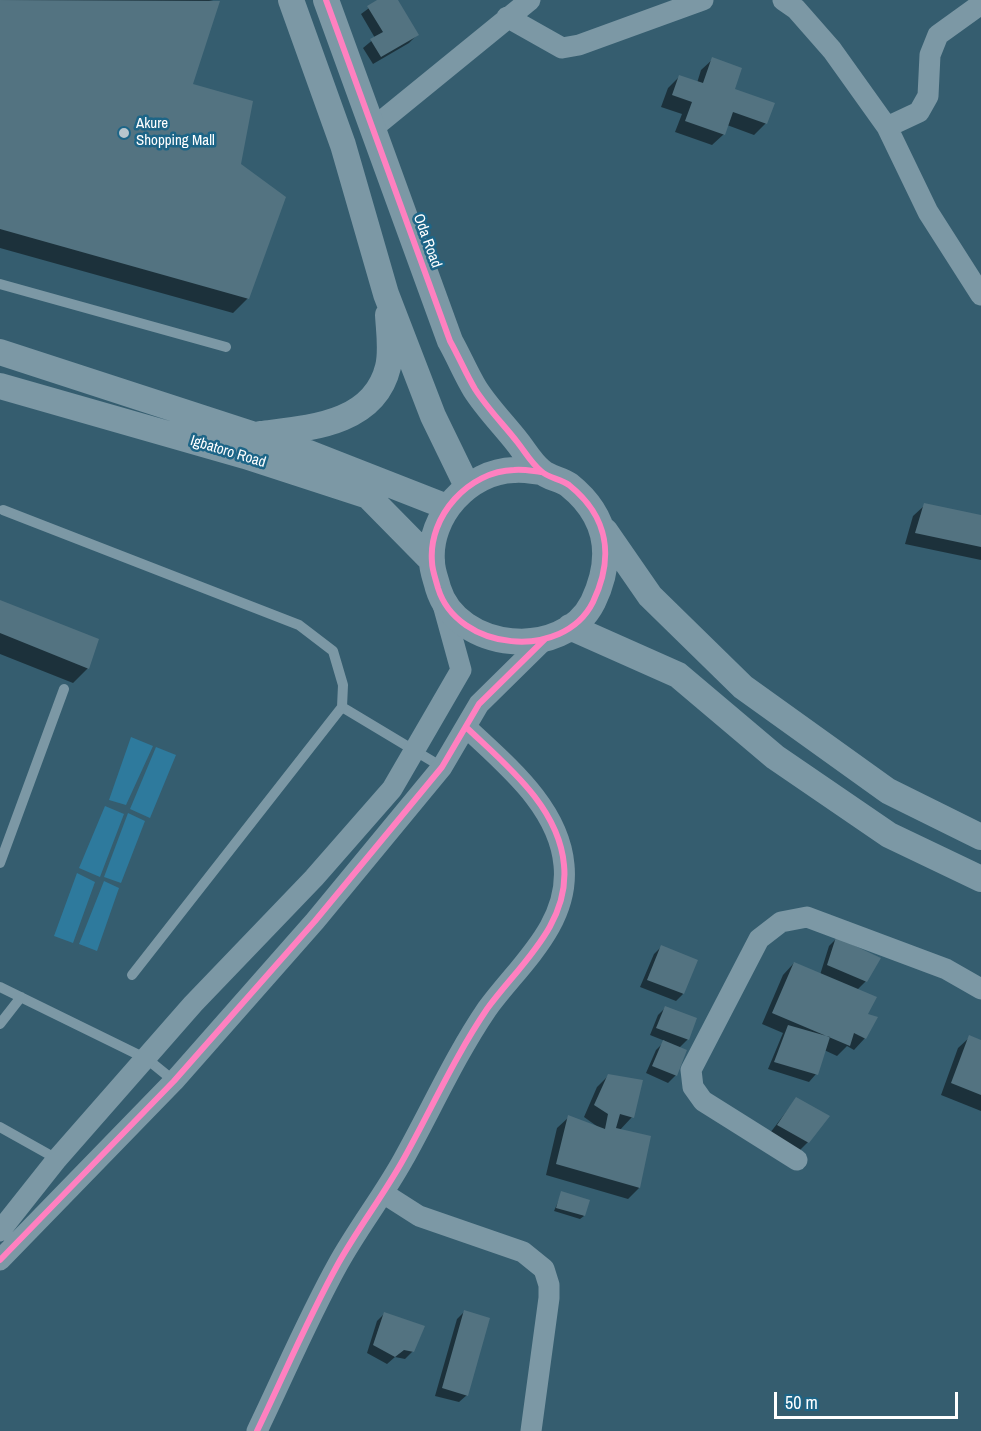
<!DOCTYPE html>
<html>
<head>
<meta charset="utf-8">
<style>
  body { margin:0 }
  #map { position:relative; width:981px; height:1431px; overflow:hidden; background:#355d6f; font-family:"Archivo Narrow",sans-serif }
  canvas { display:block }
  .scale { position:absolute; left:774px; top:1392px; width:184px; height:27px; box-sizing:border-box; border:3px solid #fff; border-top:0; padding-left:8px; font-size:18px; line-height:21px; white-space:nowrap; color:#fff; -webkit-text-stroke:4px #1d6587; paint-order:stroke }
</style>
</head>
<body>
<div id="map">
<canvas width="981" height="1431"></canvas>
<div class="scale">50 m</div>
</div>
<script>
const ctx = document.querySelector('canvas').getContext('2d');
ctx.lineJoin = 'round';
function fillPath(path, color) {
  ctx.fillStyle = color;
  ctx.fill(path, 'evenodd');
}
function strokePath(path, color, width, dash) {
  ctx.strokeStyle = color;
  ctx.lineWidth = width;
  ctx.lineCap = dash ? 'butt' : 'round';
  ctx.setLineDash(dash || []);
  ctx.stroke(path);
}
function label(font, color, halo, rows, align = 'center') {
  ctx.font = font + ' "Archivo Narrow",sans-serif';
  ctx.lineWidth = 5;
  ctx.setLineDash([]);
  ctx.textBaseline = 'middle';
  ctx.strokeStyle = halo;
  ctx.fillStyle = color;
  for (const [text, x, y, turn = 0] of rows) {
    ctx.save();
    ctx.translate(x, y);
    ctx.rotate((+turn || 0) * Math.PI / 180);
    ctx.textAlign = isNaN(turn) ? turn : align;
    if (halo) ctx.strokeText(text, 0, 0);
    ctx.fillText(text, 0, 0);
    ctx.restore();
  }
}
const green = new Path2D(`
  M131 737 153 746 126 805 109 800Z
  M156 747 176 755 150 818 130 809Z
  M105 806 124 814 100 877 79 868Z
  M128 813 145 821 121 883 104 877Z
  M77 873 95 882 73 943 54 936Z
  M104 881 119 888 97 951 79 944Z`);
const shadow = new Path2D(`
  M0 0H209L218 2 191 85 239 165 248 298 233 313 0 248Z
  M380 0H397L417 35 409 43 373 64 363 48 375 38 361 14Z
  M713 59 733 90 766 123 754 135 727 125 724 134 712 145 675 132 682 114 661 107 668 88 679 77 697 83 701 70Z
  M925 505 981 517V560L905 544 913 516Z
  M0 602 88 668 73 683 0 654Z
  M837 938 866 981 857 990 866 1015 865 1038 854 1050 847 1046 837 1056 824 1050 816 1074 809 1082 768 1069 783 1033 762 1024 783 975 794 963 820 975 829 946Z
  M661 947 683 994 676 1001 640 987 654 954Z
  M665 1008 688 1039 679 1048 676 1075 668 1083 646 1073 656 1050 665 1041 650 1035 658 1015Z
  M970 1037 981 1041V1111L941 1095 958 1048Z
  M608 1076 632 1117 619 1131 639 1188 628 1199 546 1175 557 1128 569 1117 598 1127 584 1117 597 1087Z
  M796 1099 808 1142 800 1150 770 1133Z
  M562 1193 584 1216 580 1219 554 1211Z
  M464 1312 467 1395 459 1402 435 1396 457 1319Z
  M385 1313 413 1351 405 1359 395 1357 387 1364 367 1353 377 1321Z`);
const building = new Path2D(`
  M0 0 220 1 193 84 253 101 241 164 286 197 249 299 0 229Z
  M377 0H398L419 35 381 57 370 39 383 32 367 6Z
  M712 57 742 68 735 89 775 103 767 124 733 112 725 135 685 121 692 102 672 95 679 75 703 83Z
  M924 503 981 515V547L915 533Z
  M0 600 99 639 89 669 0 633Z
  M836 937 881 958 867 982 827 965Z
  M661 945 698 960 684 994 647 980Z
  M794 962 877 997 868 1014 878 1017 866 1039 854 1033 850 1046 772 1013Z
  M665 1006 697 1018 689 1040 656 1028Z
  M788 1025 830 1037 818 1075 774 1062Z
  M969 1035 981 1040V1095L951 1083Z
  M663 1040 687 1050 677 1076 652 1066Z
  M608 1074 643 1080 634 1118 620 1114 616 1128 651 1136 640 1188 556 1164 568 1115 605 1129 608 1114 594 1105Z
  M796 1097 830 1116 809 1143 777 1125Z
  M561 1191 590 1200 585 1216 556 1208Z
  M464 1310 490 1318 468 1396 442 1388Z
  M384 1312 425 1326 414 1352 404 1350 395 1357 373 1345Z`);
const service = new Path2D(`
  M0 284 226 347
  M3 510 299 625 333 651 343 685 342 707 132 975
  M342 707 442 767
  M0 863 64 689
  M0 987 147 1059 174 1081
  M0 1024 21 997
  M0 1127 57 1159`);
const minor = new Path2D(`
  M783 0 796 9 832 50 887 127 928 212 981 295
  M507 17 562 48 579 45 703 0
  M887 127 919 112 928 96 930 55 938 35 981 4
  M373 128 530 0
  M797 1160 703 1101 693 1087 691 1070 759 939 781 922 807 917 946 969 981 989
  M383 1193 419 1216 523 1252 544 1269 549 1285V1298L531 1431
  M0 1231 57 1159 193 1004 314 878 392 789 461 670 442 601
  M0 1260 174 1081 315 921 442 767 479 704 545 639
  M257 1431C284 1375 308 1318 338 1264 358 1228 383 1196 403 1160 431 1110 455 1056 487 1009 518 966 570 925 564 865 559 807 506 765 467 728`);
const tertiary = new Path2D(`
  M291 0 343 145 386 294 433 416 467 486
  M326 0 450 341C459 357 466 374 475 389 487 408 504 425 518 443 525 452 532 464 541 471 548 478 561 479 569 485 609 517 614 558 593 602 563 662 457 651 438 588 436 580 432 570 432 562 428 516 469 471 514 470 523 469 532 471 541 472
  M0 352 304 451 447 507
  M0 386 245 456 368 496 432 561
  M261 434C308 428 374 425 388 367 392 351 389 332 388 315
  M605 531 650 596 743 687 888 791 981 837
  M570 627 678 675 775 757 889 835 981 879`);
const cycleway = new Path2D(`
  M326 0 450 341C459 357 466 374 475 389 487 408 504 425 518 443 525 452 532 464 541 471 548 478 561 479 569 485 609 517 614 558 593 602 563 662 457 651 438 588 436 580 432 570 432 562 428 516 469 471 514 470 523 469 532 471 541 472
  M0 1260 174 1081 315 921 442 767 479 704 545 639
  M257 1431C284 1375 308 1318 338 1264 358 1228 383 1196 403 1160 431 1110 455 1056 487 1009 518 966 570 925 564 865 559 807 506 765 467 728`);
const markers = [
  [124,133,6,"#b8c6cd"]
];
const poiNames = [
  ["Akure",136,124],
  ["Shopping Mall",136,141]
];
const streetNames = [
  ["Oda Road",427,241,70],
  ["Igbatoro Road",228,452,17]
];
fillPath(green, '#2e7a9d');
fillPath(shadow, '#0007');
fillPath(building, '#537381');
strokePath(service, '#7c98a5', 10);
strokePath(minor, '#7c98a5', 21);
strokePath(tertiary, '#7c98a5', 26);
strokePath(cycleway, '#ff80c0', 6);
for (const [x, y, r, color] of markers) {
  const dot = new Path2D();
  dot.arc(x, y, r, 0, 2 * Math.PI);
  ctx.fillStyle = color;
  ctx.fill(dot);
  strokePath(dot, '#1d6587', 2);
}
label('15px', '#fff', '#1d6587', poiNames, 'left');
label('15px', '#fff', '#1d6587', streetNames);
</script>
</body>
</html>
